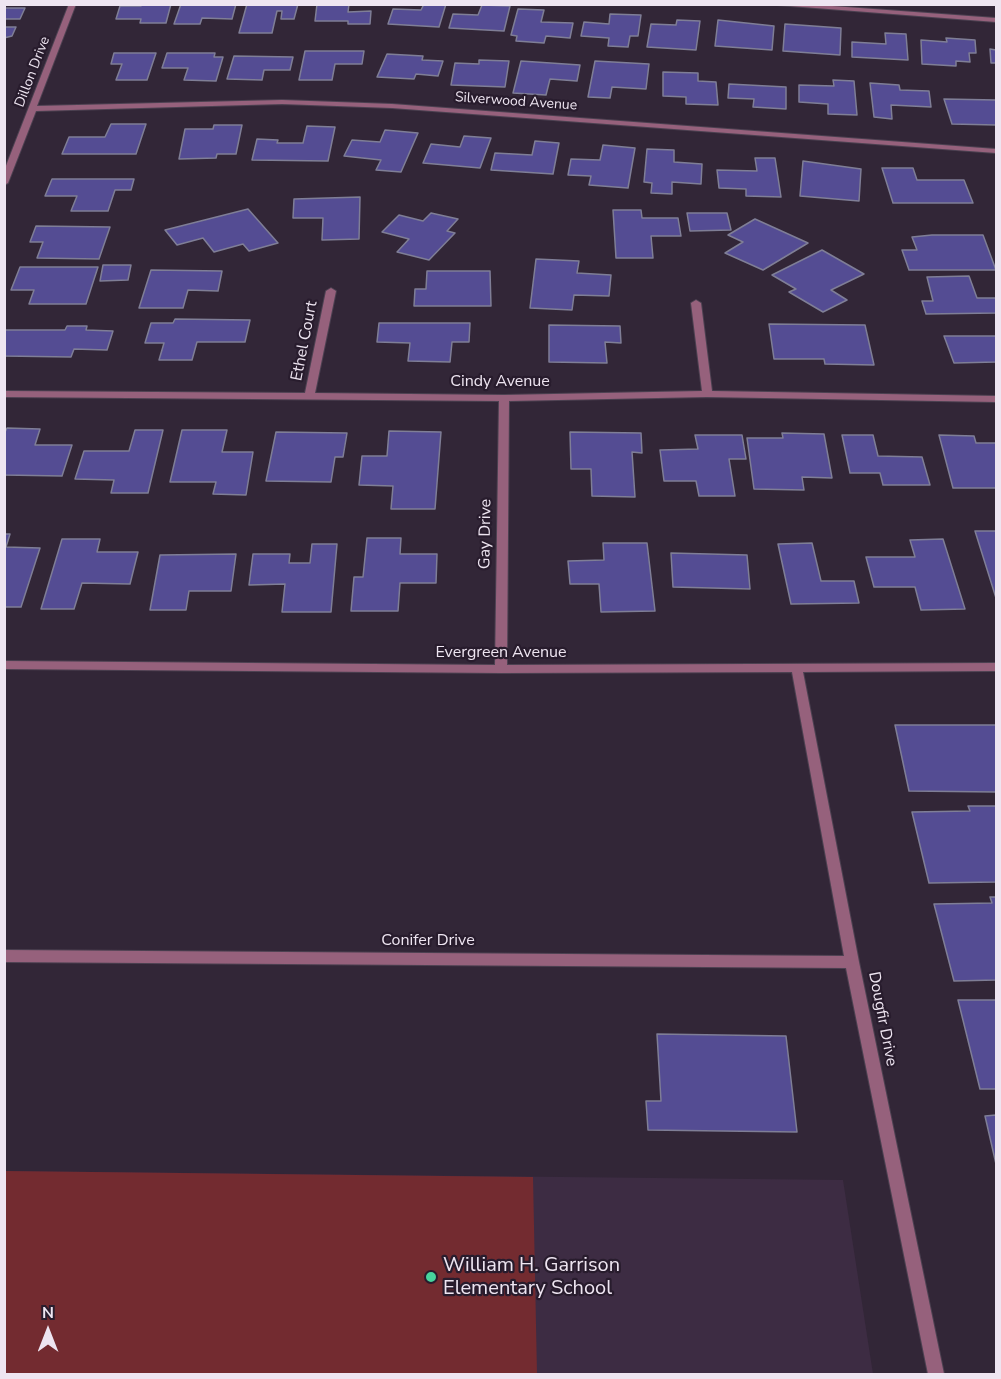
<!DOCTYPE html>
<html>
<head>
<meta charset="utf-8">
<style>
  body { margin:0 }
  #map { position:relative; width:1001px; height:1379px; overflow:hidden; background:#322637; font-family:"Nunito Sans",sans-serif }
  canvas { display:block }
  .frame { position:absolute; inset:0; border:6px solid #eee5f1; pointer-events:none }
  .north { position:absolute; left:18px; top:1301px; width:60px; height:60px; -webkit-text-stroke:4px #281c2d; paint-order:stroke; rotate:0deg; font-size:16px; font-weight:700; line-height:24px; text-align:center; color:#eee5f1 }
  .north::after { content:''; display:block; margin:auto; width:21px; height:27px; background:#eee5f1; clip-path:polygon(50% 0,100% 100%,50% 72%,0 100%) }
</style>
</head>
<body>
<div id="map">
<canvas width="1001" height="1379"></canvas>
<div class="frame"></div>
<div class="north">N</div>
</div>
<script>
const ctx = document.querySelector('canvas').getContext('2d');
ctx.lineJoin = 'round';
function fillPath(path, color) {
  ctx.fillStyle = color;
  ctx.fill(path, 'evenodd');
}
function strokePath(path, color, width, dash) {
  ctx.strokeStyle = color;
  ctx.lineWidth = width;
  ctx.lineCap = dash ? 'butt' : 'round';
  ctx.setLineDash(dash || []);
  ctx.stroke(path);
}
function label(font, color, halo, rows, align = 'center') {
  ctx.font = font + ' "Nunito Sans",sans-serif';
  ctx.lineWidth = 4.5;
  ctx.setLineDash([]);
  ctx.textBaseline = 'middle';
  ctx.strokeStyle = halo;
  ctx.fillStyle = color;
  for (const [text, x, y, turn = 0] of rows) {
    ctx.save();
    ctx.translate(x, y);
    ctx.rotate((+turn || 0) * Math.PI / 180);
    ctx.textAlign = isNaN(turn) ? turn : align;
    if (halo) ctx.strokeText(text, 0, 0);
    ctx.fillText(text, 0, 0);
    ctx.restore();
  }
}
const built = new Path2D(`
  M5 1171 843 1180 873 1374H5Z`);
const green = new Path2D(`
  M5 1171 533 1177 537 1374H5Z`);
const building = new Path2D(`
  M141 4H171L166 23H140L141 19H116L120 6H141Z
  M181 4H236L232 19 202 18 200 24H174Z
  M247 4H298L294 19H281L282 11H277L272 33H239Z
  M317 4H349L348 12 371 11 370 24H348V21H315Z
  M424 4H446L439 27 388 24 393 9 421 10Z
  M482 5 510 6 504 31 449 28 453 14 478 15Z
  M4 8H25L20 19H4Z
  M518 9 544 10 541 22 573 23 570 38 546 36 544 43 516 41 517 36 511 35Z
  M610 14 641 15 638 36H630L628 47 608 46 609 38 581 36 584 22 609 24Z
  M677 20 700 21 696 50 647 47 651 24 676 25Z
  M718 20 774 26 772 50 715 46Z
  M785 24 841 28 840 55 783 51Z
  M4 27H16L12 36 4 38Z
  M885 33 906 34 908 60 852 57V42L886 44Z
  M946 38 975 40 976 53H969L970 62 956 61V66L922 64 921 40 947 42Z
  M990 49 996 50V63H991Z
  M305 51H364L362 64H335L332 80H299Z
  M114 53H156L147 80H116L122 64H111Z
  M167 53H215L214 57H223L216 81 184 80 188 68H162Z
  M387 54 423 56 422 60 443 61 438 76 416 74 414 79 377 77Z
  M234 56 293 57 290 70H264L262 80 227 79Z
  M479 60 509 61 505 87 451 85 455 63 479 64Z
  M521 61 580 65 577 81 550 79 546 95 513 93Z
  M595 61 649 64 646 89 612 87 610 98 588 97Z
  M663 72 698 73V81L716 82 718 105 686 104V97L663 96Z
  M833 80 854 81 857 115 828 114V104L799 102V85L834 86Z
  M870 83 899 85 900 90 929 91 931 107 891 105 892 119 874 117Z
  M729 84 786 87V109L753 107 754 99 728 98Z
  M944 99 996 100V125L952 124Z
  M111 124H146L136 154H62L69 137H105Z
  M214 125H242L236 154H217L216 158 179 159 185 129H213Z
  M307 126 335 127 328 161 252 160 257 139 278 140 277 143H303Z
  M385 130 418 133 401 172 376 170 381 160 344 156 352 140 380 142Z
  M464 136 491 138 480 168 423 163 431 144 460 147Z
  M535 141 559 143 553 174 491 170 495 153 532 155Z
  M603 145 635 148 628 188 589 185 591 176 568 175 571 159 600 160Z
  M647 149 674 150V162L702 164 701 184 672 182V194L651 193 652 183 644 182Z
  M755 158H775L781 197 746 196V189L719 188 717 170 757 171Z
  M803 161 861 169 859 201 800 196Z
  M882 168H913L917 180H964L973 203H893Z
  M52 179H134L131 190H115L108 211H71L77 196H45Z
  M360 197 359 239 322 240 323 218H293L294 199Z
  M248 209 278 243 249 251 243 244 214 252 203 238 177 245 165 230Z
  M613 210H641L642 218H678L681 236H651L653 258H616Z
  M431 213 458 219 447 231 455 233 429 260 397 252 409 239 382 232 399 215 423 221Z
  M687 213H727L731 230 690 231Z
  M755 219 808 243 763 270 725 253 743 242 728 235Z
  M36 226 110 227 99 259 37 258 43 242H30Z
  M932 235H983L996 270H909L902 250H917L912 237Z
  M822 250 864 274 831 290 847 300 823 312 789 292 796 289 772 275Z
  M536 259 579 261 577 273 611 275 609 296 574 295 572 310 530 308Z
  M103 265H131L128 280 100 281Z
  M20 267H98L86 304H29L34 290H11Z
  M151 270 222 271 218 291 188 290 183 308H139Z
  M427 271H490L491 306H414L415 289H426Z
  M969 276 977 298H996V313L926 314 922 301H933L927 277Z
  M175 319 250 320 245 342H197L192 360H159L164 343H145L151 323H173Z
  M379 323H470L469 342H452L450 362 408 361 410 343 377 342Z
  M769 324 865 325 874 365 825 364 824 359H774Z
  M549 325 620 326 621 343 605 342 607 363 549 362Z
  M67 326H87L86 330 113 331 107 350 74 349 71 357 4 356V330H65Z
  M944 336H996V362L954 363Z
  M7 428 40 429 35 445H72L62 476 4 475V434Z
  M135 430H163L148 493H111L114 480 75 479 84 451H129Z
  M182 430H227L222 452H253L246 495 213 494 216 482H170Z
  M389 431 441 432 435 509H391L393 486 359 485 362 456H387Z
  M276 432 347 433 343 457H335L331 482 266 481Z
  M570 432 641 433 642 453 632 452 635 497 592 496 591 469H571Z
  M782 433 824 434 832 478 802 477 804 490 754 489 747 438H783Z
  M695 435H742L746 459H729L735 496H699L696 481H664L660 450 698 449Z
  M842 435H873L878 456 922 457 930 485H883L880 473H850Z
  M939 435 974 436 976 443H996V488H953Z
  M975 531H996V598Z
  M4 534H10L6 547 40 548 21 607H4Z
  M367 538H401L400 554H437L436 583H400L398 611H351L354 577H363Z
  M62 539H100L97 552H138L130 584 82 583 74 609H41Z
  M943 539 965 609 921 610 915 587H874L866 557H915L910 540Z
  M603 543H647L655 611 601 612 599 584H570L568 561 604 560Z
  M812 543 821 581H854L859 603 791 604 778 544Z
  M312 544H337L331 612H282L285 584 249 585 253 554H290L289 563H310Z
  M671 553 747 555 750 589 673 587Z
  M236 554 231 591H189L186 610H150L160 555Z
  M895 725H996V792L909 791Z
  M968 806H996V882L929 883 912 812 970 811Z
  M990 897H996V980L954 981 934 904 992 903Z
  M958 1000H996V1089H980Z
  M657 1034 786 1036 797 1132 648 1130 646 1101H661Z
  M996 1115V1164L985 1116Z`);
const street = new Path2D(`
  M69 4H76L37 106 282 100 392 104 996 149V153L392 108 282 104 36 111 8 183 4 185V171Z
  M764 4H805L996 18V22Z
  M331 288 336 291 315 393 504 395 702 391 691 303 696 300 701 303 712 391 996 396V402L707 397 509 401 507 665 996 663V671L803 672 859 962 944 1374H928L846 968 4 962V950L844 956 792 672 501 673 4 669V661L495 665 499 401 4 397V391L305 393 326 291Z`);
const markers = [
  [431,1277,6,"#47d49d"]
];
const farStreetnames = [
  ["Dillon Drive",33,72,-69],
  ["Silverwood Avenue",516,102,4]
];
const streetNames = [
  ["Ethel Court",305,341,-79],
  ["Cindy Avenue",500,382],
  ["Gay Drive",486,534,-89],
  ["Evergreen Avenue",501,653],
  ["Conifer Drive",428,941],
  ["Dougfir Drive",882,1019,79]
];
const nearPoinames = [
  ["William H. Garrison",443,1266],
  ["Elementary School",443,1289]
];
fillPath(built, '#3d2c43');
fillPath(green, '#732b30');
fillPath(building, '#544c93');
strokePath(building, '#7f7e96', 1.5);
strokePath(street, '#4c4151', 2);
fillPath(street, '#96617c');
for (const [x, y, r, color] of markers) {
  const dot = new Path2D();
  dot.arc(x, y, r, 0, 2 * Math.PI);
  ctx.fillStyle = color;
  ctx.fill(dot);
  strokePath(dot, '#281c2d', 2);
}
label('14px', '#eee5f1', '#281c2d', farStreetnames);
label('16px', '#eee5f1', '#281c2d', streetNames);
label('20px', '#eee5f1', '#281c2d', nearPoinames, 'left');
</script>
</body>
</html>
